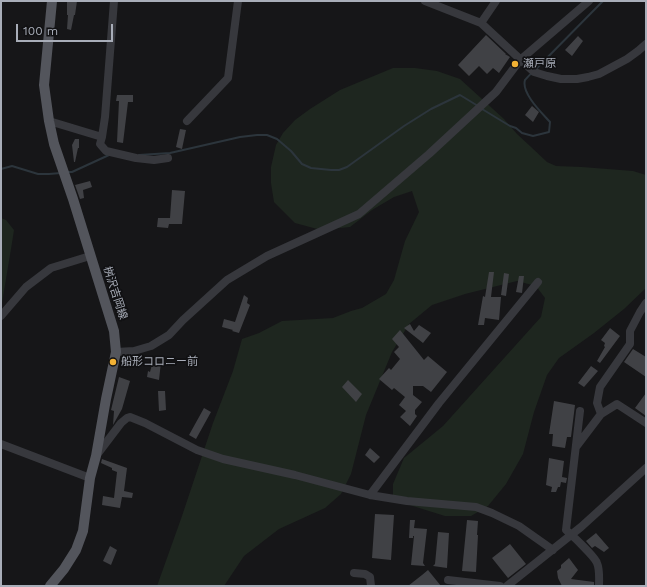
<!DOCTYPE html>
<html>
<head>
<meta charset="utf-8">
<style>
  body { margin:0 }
  #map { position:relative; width:647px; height:587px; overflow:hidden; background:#161618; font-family:"Work Sans",sans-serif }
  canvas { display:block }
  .frame { position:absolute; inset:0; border:2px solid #a8adb8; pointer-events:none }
  .scale { position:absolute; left:16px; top:24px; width:97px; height:18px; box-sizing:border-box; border:2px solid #a8adb8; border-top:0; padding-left:5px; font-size:12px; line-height:14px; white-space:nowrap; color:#a8adb8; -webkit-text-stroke:3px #111113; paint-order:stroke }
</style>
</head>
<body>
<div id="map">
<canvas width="647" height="587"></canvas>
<div class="frame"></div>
<div class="scale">100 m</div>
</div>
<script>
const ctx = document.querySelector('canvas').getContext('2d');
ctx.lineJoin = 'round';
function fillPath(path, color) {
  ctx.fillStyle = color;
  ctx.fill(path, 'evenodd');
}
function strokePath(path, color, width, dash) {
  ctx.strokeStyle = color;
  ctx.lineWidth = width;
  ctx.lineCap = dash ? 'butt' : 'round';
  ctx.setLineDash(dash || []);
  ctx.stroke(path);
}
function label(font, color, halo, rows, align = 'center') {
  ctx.font = font + ' "Work Sans","Noto Sans JP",sans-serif';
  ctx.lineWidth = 3.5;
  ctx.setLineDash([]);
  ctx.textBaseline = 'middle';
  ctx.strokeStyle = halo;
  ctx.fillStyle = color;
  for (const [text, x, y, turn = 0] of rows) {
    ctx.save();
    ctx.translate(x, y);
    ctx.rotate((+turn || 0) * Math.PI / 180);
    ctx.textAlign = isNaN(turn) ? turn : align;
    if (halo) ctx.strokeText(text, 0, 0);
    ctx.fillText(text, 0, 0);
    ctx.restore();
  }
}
const green = new Path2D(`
  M393 68H415L437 71 460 79 504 119 517 134 530 146 547 162 556 166 582 167 633 171 646 175V288L624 309 594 333 559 358 547 375 534 412 523 454 506 484 488 506 471 516H445L400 502 393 495V484L404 458 443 426 541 317 545 298 536 286 517 281 465 294 432 305 409 324 392 352 366 415 351 474 341 494 325 508 279 529 244 556 224 586H157L182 516 213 423 233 371 242 339 259 333 282 321 333 318 351 311 362 308 386 294 394 280 405 241 419 212 412 191 394 197 372 210 350 227 321 230 295 223 274 202 271 183V167L276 145 283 133 295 120 310 109 340 90Z
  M1 218 6 220 14 230 11 249 1 309Z`);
const stream = new Path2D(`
  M535 70 603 1
  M482 109 510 126 516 128 522 133 533 136 549 132 550 122C542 113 521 93 525 80 527 78 529 75 532 73
  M139 155 170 153 240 137 257 135H267L277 139 291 151 302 164 311 168 331 170H339L347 167 404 126 431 109 460 95 478 106
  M1 169 12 166 38 174H49L61 173
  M67 172H72L109 155`);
const building = new Path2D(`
  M67 1H77L75 15H74L71 30 67 29 68 15H67Z
  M486 35 506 54H505L510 57 499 73 493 68 487 74 479 66 469 76 458 65Z
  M578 36 583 41 572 56 565 50Z
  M117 95H133V102H128L123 143 117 142 119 101H116Z
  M532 106 539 112 533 122 525 115Z
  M180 129 186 130 182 149 176 147Z
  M75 139H79V148H78L75 162H74L72 145Z
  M90 181 92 187 83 190 84 198 80 199 75 185Z
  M172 190 185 191 182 224H169L168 228 157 227 158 218H170Z
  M489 272H494L491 297H501L499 320 485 318 484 325H478L483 296 485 297Z
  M504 273 509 274 506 296 501 295Z
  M519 276H524L522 293 516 292Z
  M244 295 248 298 247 303 250 305 239 333 232 331 233 330 222 327 224 319 235 322Z
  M410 324 414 331 419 325 431 333 423 343 404 328Z
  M610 328 620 336 600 363 597 361 605 347 604 346 605 343 601 340Z
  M400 330 424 360 428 356 447 372 431 392 423 386H413V395L422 402 415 410V414L417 416 410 426 400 417 406 411 399 405 405 397 394 388 392 390 379 379 389 368 391 370 400 359 394 352 399 347 392 339Z
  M633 349 646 357V377L624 362Z
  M153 361 161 362 159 380 147 377 148 371 150 372Z
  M591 366 598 371 584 387 578 383Z
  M119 377 130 381 122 409 113 425 114 411 111 410Z
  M348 380 362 394 356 402 342 387Z
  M158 391H165L166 410 159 411Z
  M646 393V416L635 408Z
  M554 401 575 405 571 437H567L565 448 552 446 553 434H549Z
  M204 408 211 412 196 439 189 435Z
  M370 448 380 457 374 463 365 455Z
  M549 458 564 461 562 477 567 478 566 483 561 482 560 487H558L556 492H551L552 487 546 485Z
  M102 459 127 468 124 491 133 493 132 498 122 497 120 508 102 505 103 496 114 498 117 472 112 470V468L101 463Z
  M375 514 394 515 391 560 372 558Z
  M410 520H415L414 528 427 529 423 563 425 566 411 565 414 536H413V538H409Z
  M467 520 478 521 477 535H478L476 572 462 571Z
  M438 532 449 533 447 568 433 566 435 564Z
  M596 533 609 548 604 552 595 546 592 548 586 541Z
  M510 544 526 564 508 578 492 558Z
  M110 546 117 550 111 565 103 561Z
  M569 558 578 570 571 579 594 582V586H562L558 578 557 571 561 568V565Z
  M428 570 441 586H408L422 575Z`);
const path = new Path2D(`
  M646 37V33`);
const minor = new Path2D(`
  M425 1 481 23 534 72 547 76 561 79H577L588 77 599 74 627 59 638 51 646 44
  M481 23 496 1
  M49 121 102 137 105 117 114 1
  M187 121 228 78 238 1
  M102 137 100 144 106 151 136 158 154 160 168 158
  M1 316 26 287 51 268 90 256
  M116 352 134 351 151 346 169 335 183 320 227 280 267 256 359 214 429 154 496 92 520 60 589 1
  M580 411 566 530C572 535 595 557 597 563 600 570 599 579 599 586
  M601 414 617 404 646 423
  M1 444 90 478
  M576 447 601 414 597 403 600 387 630 344V331L640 312 646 303
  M96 456 121 423 127 418 130 417 145 423 197 450 223 459 295 475 370 495 407 501 476 507 492 513 519 526 553 550
  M370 495 439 403 538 282
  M354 573 365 574 370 577 371 586
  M448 580 500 586
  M507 586 581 527 646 468`);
const major = new Path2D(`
  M50 586 64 569 76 550 83 531 90 478 96 456 106 399 116 352 114 331 73 199 54 144 49 121 44 85 52 1`);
const markers = [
  [515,64,4,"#f2b134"],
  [113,362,4,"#f2b134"]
];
const poiNames = [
  ["瀬戸原",523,64],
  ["船形コロニー前",121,362]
];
const streetNames = [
  ["桝沢吉岡線",115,293,72]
];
fillPath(green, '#1e261f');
strokePath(stream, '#2c353c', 2);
fillPath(building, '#404145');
strokePath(path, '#3d3f44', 1, [2, 3]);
strokePath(minor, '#37383d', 8);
strokePath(major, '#53555c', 10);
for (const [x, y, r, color] of markers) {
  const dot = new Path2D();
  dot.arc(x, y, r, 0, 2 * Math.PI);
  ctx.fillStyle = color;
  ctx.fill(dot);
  strokePath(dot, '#111113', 1.5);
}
label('11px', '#a8adb8', '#111113', poiNames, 'left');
label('11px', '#a8adb8', '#111113', streetNames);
</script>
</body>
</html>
